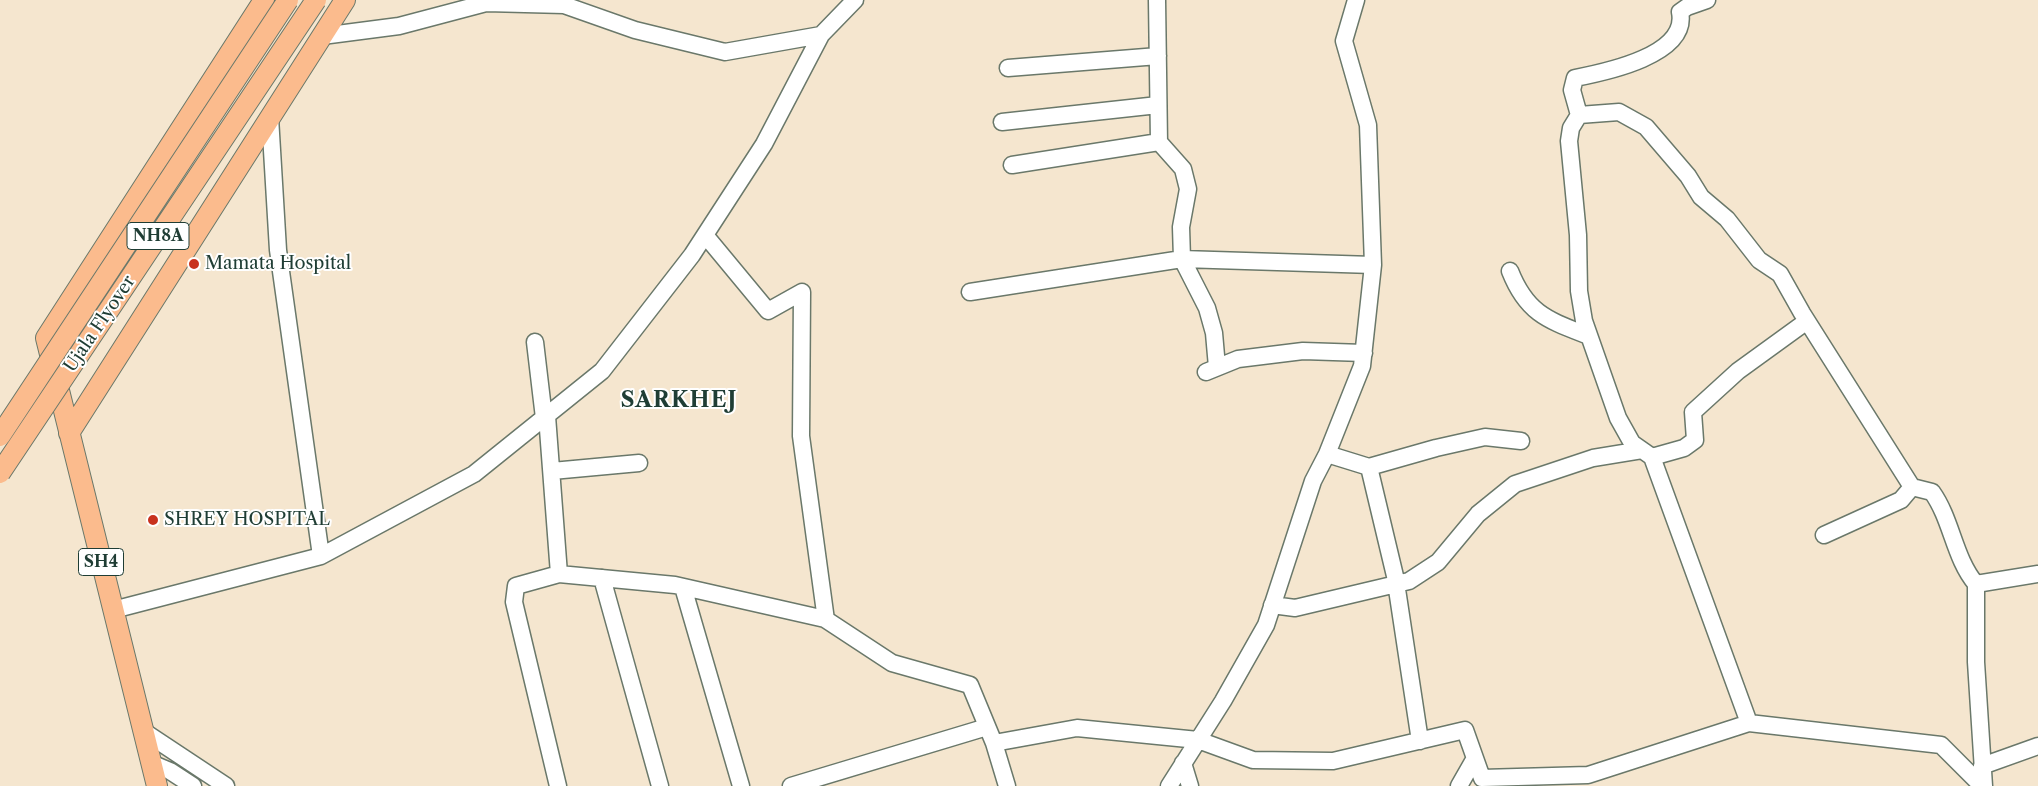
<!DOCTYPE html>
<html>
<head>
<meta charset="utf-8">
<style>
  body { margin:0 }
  canvas { display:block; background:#f5e6cf }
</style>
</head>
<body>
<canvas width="2038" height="786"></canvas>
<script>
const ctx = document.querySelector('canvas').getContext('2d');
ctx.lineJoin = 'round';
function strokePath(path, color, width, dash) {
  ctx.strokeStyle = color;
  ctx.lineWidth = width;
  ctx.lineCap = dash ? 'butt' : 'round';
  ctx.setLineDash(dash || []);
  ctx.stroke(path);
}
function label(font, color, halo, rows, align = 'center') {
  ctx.font = font + ' "Libre Caslon Text",serif';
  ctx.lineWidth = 4;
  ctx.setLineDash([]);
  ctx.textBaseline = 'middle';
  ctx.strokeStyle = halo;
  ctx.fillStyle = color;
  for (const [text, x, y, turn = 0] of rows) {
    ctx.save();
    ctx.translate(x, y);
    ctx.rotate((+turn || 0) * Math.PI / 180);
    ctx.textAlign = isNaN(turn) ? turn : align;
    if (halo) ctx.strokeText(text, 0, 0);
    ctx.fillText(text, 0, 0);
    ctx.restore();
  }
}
const minor = new Path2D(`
  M1707 0 1687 7 1680 12C1689 55 1606 72 1575 78L1572 90 1579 115 1571 128 1569 141 1578 235 1579 291 1584 321 1618 418 1632 443 1652 457 1749 723
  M322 36 399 26 486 3 564 5 635 30 725 52 821 35
  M1008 68 1158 56
  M1579 115 1619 112 1646 127 1688 176 1701 197 1727 219 1759 260 1780 274 1802 313 1912 487 1932 492C1952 520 1954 558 1976 584L2038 574
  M270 117 278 250 321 556
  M1002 122 1158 105
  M1159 142 1183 169 1188 189 1181 227 1182 259 1207 308 1214 333 1217 367
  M1012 165 1159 142 1157 0
  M705 235 768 311 802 292 801 436 826 620
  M1510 271C1527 314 1548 320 1589 336
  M970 292 1182 259 1373 265
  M535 342 544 418
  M1206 372 1238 359 1303 351 1364 353
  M547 416 559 574 675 585 825 619 892 663 970 685 994 743 1077 728 1198 740 1253 760 1333 761 1465 730 1482 778 1588 775 1749 723 1941 745 1982 786
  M1327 454 1369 467 1436 448 1485 437 1521 441
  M1652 457 1684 448 1695 440 1693 412 1738 371 1807 321
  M1369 467 1395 576 1420 741
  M552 471 639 463
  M1824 535 1901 500 1912 487
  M602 578 660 786
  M1976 584V662L1984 786
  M683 587 741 786
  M1272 605 1295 608 1409 581 1438 562 1478 514 1515 484 1593 458 1642 450
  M113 610 321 556 474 474 602 371 692 255 764 144 821 35 855 0
  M143 731 226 786
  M994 743 1007 786
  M151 763 170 771 193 786
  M1183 763 1190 786
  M1982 766 2038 746
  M558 786 514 602 516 586 559 574
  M791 786 987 727
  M1169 786 1223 701 1266 625 1313 481 1327 454 1362 366 1373 265 1368 125 1344 41 1356 0
  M1459 786 1475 758`);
const major = new Path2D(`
  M69 433 345 0
  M157 786 46 338 264 0`);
const majorBridge = new Path2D(`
  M0 436 288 0
  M0 473 316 0`);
const markers = [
  [194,264,6,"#c8321e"],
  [153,520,6,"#c8321e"]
];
const shields = [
  [158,236,62],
  [101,562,45]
];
const shieldNames = [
  ["NH8A",158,236],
  ["SH4",101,562]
];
const poiNames = [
  ["Mamata Hospital",205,264],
  ["SHREY HOSPITAL",164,520]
];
const streetNames = [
  ["Ujala Flyover",100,324,-56]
];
const districtNames = [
  ["SARKHEJ",679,401]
];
strokePath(minor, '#6a786a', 19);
strokePath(major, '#6a786a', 22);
strokePath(minor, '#fff', 16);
strokePath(major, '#fbbb8d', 20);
strokePath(majorBridge, '#6a786a', 22, []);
strokePath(majorBridge, '#fbbb8d', 20);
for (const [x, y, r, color] of markers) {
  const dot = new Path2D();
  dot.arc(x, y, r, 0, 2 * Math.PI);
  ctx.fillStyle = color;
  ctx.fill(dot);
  strokePath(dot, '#fff', 2);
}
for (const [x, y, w] of shields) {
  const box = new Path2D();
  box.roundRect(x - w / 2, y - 13.5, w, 27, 4);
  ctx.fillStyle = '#fff';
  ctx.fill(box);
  strokePath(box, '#1f3d34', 1);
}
label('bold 16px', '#1f3d34', null, shieldNames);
label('18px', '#1f3d34', '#fff', poiNames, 'left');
label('18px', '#1f3d34', '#fff', streetNames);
ctx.letterSpacing = '1px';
label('bold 22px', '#1f3d34', '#fff', districtNames);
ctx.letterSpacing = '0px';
</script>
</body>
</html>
